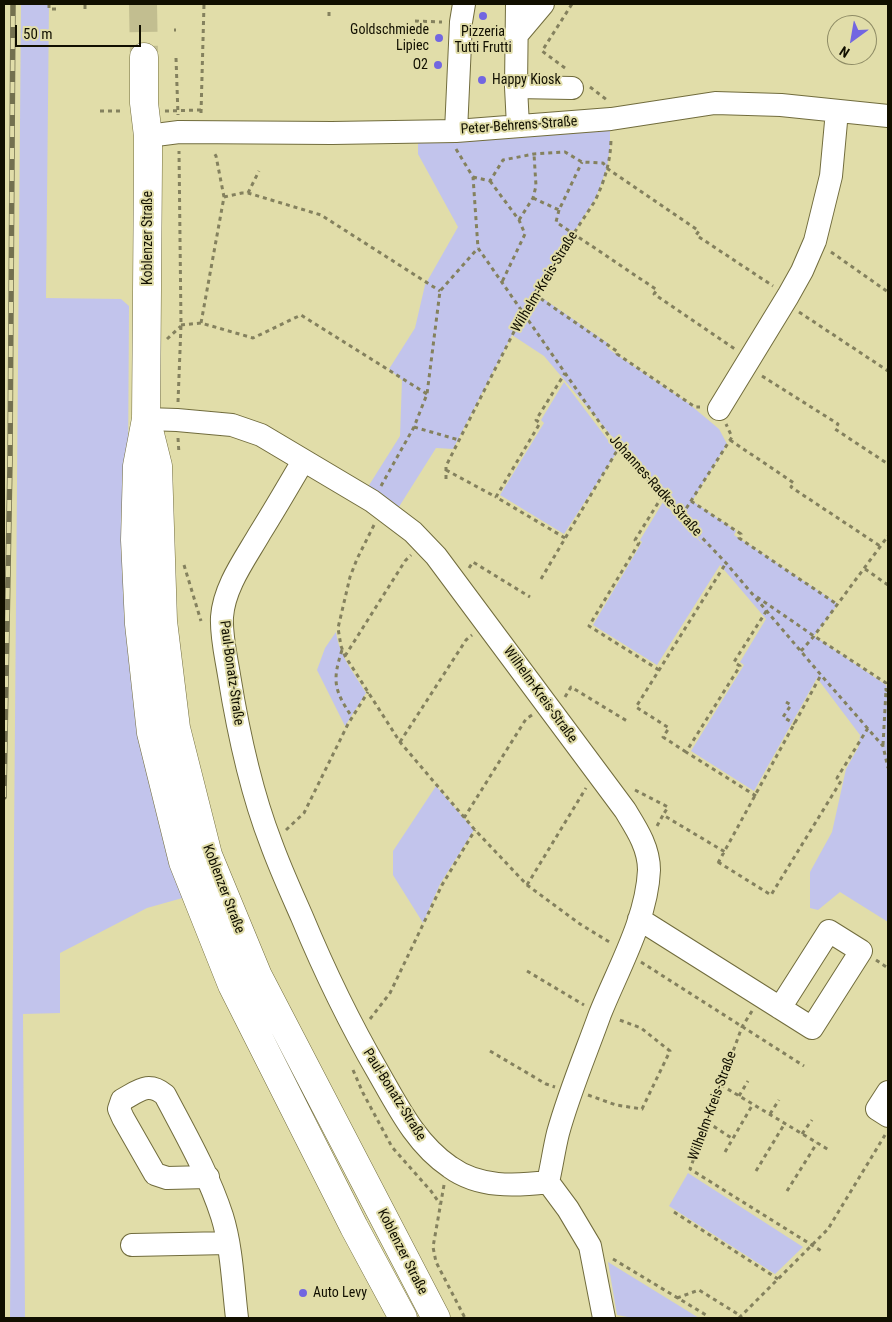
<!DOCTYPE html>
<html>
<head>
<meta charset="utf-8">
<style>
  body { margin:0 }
  #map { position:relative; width:892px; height:1322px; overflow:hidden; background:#e1dda9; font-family:"Roboto Condensed",sans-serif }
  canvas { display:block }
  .frame { position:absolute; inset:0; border:5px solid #110f00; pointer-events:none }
  .north { position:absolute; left:827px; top:15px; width:50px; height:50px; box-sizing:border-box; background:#e1dda9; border:1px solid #8e8b65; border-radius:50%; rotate:212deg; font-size:14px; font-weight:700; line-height:20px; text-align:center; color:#110f00 }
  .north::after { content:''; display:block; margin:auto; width:18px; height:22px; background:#7266e1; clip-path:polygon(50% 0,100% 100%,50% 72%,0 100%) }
  .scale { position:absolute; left:15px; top:25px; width:126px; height:22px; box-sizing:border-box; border:2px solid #110f00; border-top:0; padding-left:6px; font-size:15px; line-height:18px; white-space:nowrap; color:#110f00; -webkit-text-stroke:4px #e1dda9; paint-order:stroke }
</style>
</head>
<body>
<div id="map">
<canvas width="892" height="1322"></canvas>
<div class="frame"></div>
<div class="north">N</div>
<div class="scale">50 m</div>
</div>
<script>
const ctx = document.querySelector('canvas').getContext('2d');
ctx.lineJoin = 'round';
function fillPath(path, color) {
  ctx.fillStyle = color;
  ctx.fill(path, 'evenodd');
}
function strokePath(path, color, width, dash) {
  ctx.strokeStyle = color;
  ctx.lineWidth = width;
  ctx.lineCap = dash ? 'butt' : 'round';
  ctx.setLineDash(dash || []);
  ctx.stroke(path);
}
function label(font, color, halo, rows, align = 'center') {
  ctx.font = font + ' "Roboto Condensed",sans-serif';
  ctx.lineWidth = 4;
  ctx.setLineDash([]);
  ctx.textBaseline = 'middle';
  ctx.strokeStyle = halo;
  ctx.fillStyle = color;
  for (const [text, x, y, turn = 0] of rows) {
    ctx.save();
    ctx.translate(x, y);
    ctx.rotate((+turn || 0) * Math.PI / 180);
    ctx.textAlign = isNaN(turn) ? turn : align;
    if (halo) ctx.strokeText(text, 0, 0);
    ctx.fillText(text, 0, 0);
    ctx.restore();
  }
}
const green = new Path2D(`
  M21 4H49L46 298 121 299 129 306 128 469 186 897 147 908 60 953V1013L23 1014 25 1318H10Z
  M610 123V147L607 168 596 197 535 293 609 344 607 348 688 403 719 429 727 444 692 501 736 531 734 535 838 604 814 636 886 685 888 692V922L840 892 818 910 810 908V872L832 832 846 769 859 746 860 735 817 678 754 791 691 751 744 665 740 662 766 619 720 565 657 665 593 625 642 542 640 540 663 502 707 549 544 356 512 335 453 449 436 448 397 510 366 490 400 436 402 380 389 369 415 328 425 285 458 227 418 154V139Z
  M564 382 617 452 564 534 500 495 544 423 541 420Z
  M336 632C339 655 354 673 366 693L345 726 317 670 325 648Z
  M436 786 474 830 440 884 423 923 393 875V851Z
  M688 1173 803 1247 775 1274 669 1206Z
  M608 1262 699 1318H633L617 1315Z`);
const majorTunnel = new Path2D(`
  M143 4 144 57`);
const path = new Path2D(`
  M49 4V9H60
  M85 9V4
  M329 12V20
  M415 21 442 22
  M174 30H176
  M176 58 178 115
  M565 68 542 51 572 4
  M590 87 607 100
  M100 111H124
  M165 111 201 110
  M201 113 204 4
  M456 149 473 177 478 248 618 449 726 563 821 675 883 746 888 768
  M473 177 490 181 503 160 534 154 565 152 582 162 603 163 608 169 699 231 696 235 773 286
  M490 181 519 220 525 234 502 282
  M248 193 259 171
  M224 197 242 193H248L321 215 440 291
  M533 198 559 210 582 162
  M559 210 556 222 657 290 654 294 735 349
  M519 220 533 198 536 186 534 154
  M831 252 888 292
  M534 294 618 352 617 354 695 407H700
  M799 312 888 371
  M201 323 224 197 216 156 213 151
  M181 325 201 323 253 338 301 315 427 394
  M167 339 181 326
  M762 376 838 424 835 429 888 464
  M178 402 181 325 179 151
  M414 427 459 440
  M178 438 179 454
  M730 440 794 483 791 487 880 546
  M446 470 496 497
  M446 479V466L524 312 534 294 595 201C605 180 611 160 611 137
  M381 486 414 427 427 394 440 291 478 248
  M691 501 741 534 739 538 838 605
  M682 515 732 437 726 424
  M374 525 357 559 350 577 338 628 341 646 345 656 400 742 475 830 527 885 580 924 611 943
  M565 538 496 497 540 423 536 420 565 373
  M184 565 201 621
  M469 568 473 562 530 597
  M865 569 888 585
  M541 579 618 449
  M757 597 814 636 886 683V690L888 691
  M342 650C332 681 334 690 352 717
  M801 651 814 636 888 536
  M345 656 405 561 411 555
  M659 670 589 626 639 543 635 540 663 495
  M565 697 571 687 627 721
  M786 702 791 705 783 717 795 724
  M400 742 466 640 472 635
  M883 745 886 690
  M686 752 663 737 669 728 636 707 726 563
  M635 790 668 807 663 815
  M756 796 686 752 740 666 734 662 767 610
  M464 818 526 719 532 715
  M657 826 663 815 725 852
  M286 830 304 813 348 724 368 692
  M718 862 771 895 841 781 837 778 868 728
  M718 863 821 675
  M527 885 586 788
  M876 960 888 968
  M641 962 804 1066
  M527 971 584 1005
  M752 1011 742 1027 690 1169 823 1252
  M370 1019 390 993 442 885 475 830
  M490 1051 546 1084 555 1087
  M353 1070 363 1093 392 1147 431 1191 440 1204
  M721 1085 829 1150
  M588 1095 616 1105 642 1109 670 1051 641 1028 617 1019
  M739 1096 748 1081
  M770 1114 779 1100
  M707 1122 733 1139
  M802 1134 812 1120
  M725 1152 753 1104
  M756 1171 785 1123
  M444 1185 433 1247 436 1262 465 1318
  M787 1191 817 1143
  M674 1212 778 1279
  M613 1259 706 1315V1318
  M677 1298 699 1290 741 1316
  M739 1318 828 1229 885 1135`);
const minor = new Path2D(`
  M517 4 516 87 518 126
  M516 36 543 4
  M516 87 572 88
  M456 131 461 22 464 4
  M148 136 179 132 332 133 456 131 611 119 715 103 781 105 888 116
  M719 409 788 296 802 271 815 241 831 176 837 111
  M146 419 177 420 232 425 261 435 372 501 413 532 436 556 625 810C636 828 649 847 649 870 647 919 618 969 600 1014 586 1053 569 1093 558 1133 554 1149 552 1165 548 1182L568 1209 590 1246 604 1318
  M303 461C289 485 275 509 260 533 245 559 224 587 222 617 221 636 226 656 229 675 238 731 250 789 271 843 280 868 291 892 302 917 324 970 349 1022 378 1072 398 1107 416 1144 450 1167 479 1188 515 1186 548 1182
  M639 919 812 1028 861 951 829 931 780 1008
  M888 1092 877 1109 888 1116
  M208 1177 167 1178 155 1174 123 1118 119 1109 122 1100C139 1091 148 1081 165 1095 186 1135 208 1173 222 1216 232 1248 233 1285 237 1318
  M132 1245 228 1243`);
const major = new Path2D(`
  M144 57V103L148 136V163L146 419 137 466 135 540 139 624 151 733 183 862 232 985 354 1227 403 1318
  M148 426 158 466 163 621 176 728 208 855 258 976 436 1318`);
const rail = new Path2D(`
  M4 797 10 461 13 4`);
const markers = [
  [483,16,5,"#7266e1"],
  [439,38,5,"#7266e1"],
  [438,65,5,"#7266e1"],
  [482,80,5,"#7266e1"],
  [303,1293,5,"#7266e1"]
];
const poiNames = [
  ["Goldschmiede",429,30],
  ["Lipiec",429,46],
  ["Pizzeria",483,32,"center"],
  ["Tutti Frutti",483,48,"center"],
  ["O2",428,65],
  ["Happy Kiosk",492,80,"left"],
  ["Auto Levy",313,1293,"left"]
];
const streetNames = [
  ["Peter-Behrens-Straße",519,126,-4],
  ["Koblenzer Straße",148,238,-90],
  ["Wilhelm-Kreis-Straße",545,282,-59],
  ["Johannes-Radke-Straße",655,486,48],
  ["Paul-Bonatz-Straße",231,673,82],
  ["Wilhelm-Kreis-Straße",540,695,54],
  ["Koblenzer Straße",223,889,69],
  ["Paul-Bonatz-Straße",394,1095,58],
  ["Wilhelm-Kreis-Straße",713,1106,-70],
  ["Koblenzer Straße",402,1252,63]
];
fillPath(green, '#c2c4ec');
strokePath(majorTunnel, '#c2be90', 28, [28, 14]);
strokePath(minor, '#716c3d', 24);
strokePath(major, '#716c3d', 29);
strokePath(path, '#84815e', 3, [4, 4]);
strokePath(minor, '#fff', 22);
strokePath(major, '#fff', 28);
strokePath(rail, '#73704f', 5.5);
strokePath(rail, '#e1dda9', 4, [11]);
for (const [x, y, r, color] of markers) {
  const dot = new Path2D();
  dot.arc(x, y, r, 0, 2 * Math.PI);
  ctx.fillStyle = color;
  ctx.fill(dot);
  strokePath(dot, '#e1dda9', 2);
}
label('14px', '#110f00', '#e1dda9', poiNames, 'right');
label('14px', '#110f00', '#e1dda9', streetNames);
</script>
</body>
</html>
